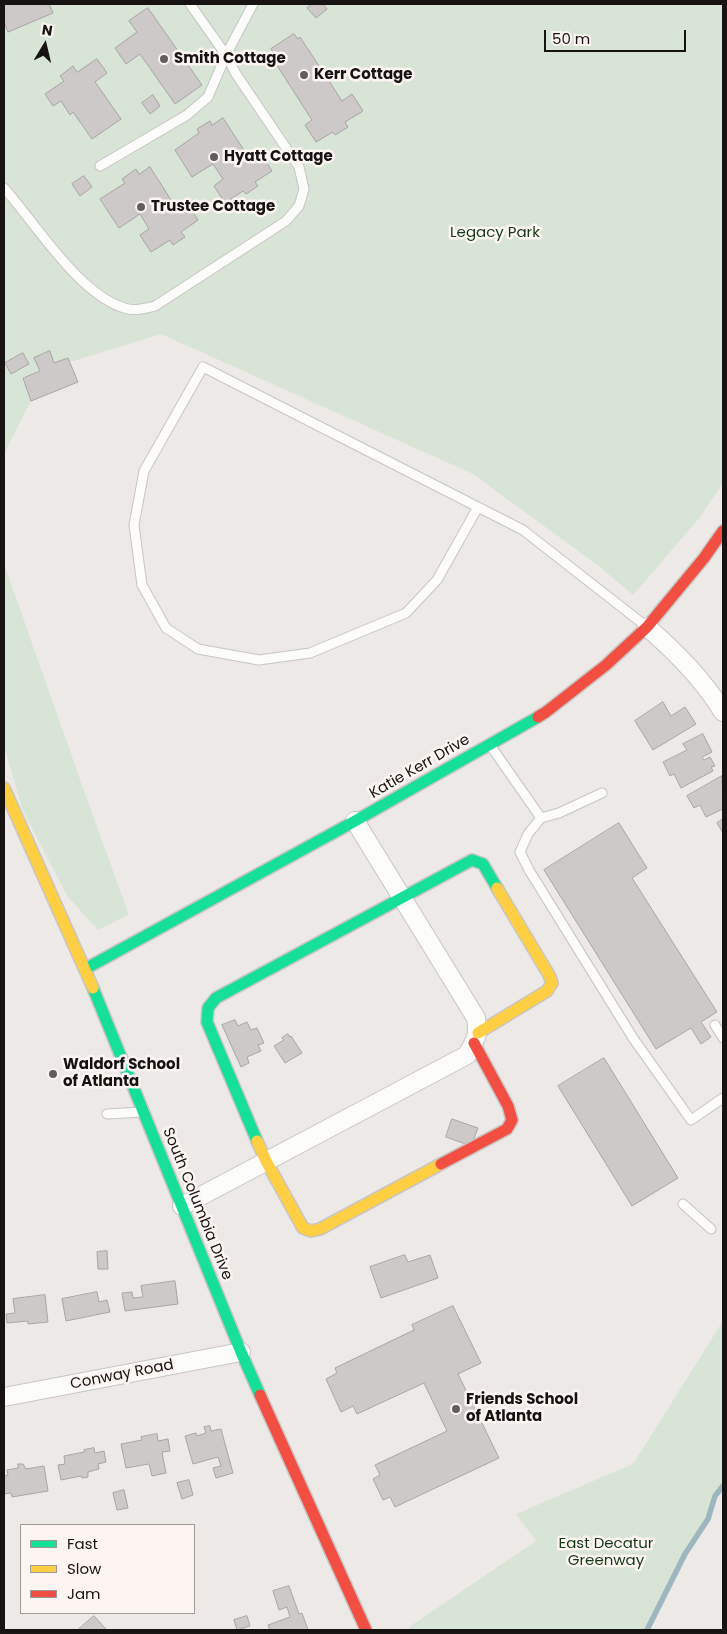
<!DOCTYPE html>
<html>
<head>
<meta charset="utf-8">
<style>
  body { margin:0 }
  #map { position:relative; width:727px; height:1634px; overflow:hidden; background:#ede9e7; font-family:Poppins,sans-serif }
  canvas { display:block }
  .frame { position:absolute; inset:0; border:5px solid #161312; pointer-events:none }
  .legend { position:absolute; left:20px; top:1524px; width:175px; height:90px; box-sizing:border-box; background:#fdf5f2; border:1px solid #a19b98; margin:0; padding:6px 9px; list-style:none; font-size:15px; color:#161312 }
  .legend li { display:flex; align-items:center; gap:10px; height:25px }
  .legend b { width:25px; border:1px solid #a19b98 }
  .north { position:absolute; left:20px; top:20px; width:50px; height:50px; -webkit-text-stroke:4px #fdf5f2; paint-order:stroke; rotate:9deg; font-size:14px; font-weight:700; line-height:20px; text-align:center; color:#161312 }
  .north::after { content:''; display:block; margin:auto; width:18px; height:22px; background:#161312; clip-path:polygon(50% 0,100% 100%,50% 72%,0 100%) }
  .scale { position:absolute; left:544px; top:30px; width:142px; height:22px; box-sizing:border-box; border:2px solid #161312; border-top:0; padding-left:6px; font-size:15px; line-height:18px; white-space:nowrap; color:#161312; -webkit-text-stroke:4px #fdf5f2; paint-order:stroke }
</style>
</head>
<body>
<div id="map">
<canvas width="727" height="1634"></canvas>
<div class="frame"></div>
<ul class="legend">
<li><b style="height:6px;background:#16e098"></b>Fast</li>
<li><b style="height:6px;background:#ffcf43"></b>Slow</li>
<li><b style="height:6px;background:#f24e42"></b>Jam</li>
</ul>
<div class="north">N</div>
<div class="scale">50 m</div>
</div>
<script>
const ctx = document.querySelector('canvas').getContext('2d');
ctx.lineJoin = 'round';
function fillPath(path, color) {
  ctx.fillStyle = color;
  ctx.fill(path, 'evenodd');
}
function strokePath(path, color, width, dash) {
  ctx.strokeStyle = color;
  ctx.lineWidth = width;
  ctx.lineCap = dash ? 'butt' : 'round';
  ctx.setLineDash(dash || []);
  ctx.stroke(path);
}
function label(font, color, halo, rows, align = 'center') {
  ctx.font = font + ' Poppins,sans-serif';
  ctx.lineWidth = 5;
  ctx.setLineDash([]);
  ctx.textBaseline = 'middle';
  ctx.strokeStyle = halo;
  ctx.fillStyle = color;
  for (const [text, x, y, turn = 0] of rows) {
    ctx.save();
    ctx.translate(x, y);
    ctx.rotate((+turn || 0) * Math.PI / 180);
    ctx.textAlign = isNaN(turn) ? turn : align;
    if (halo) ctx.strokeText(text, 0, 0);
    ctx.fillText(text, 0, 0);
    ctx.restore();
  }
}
const green = new Path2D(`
  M4 4H723V483L700 517 633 595 600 567 473 474 161 334 22 377 31 401 4 454Z
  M4 564 88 802 129 915 98 930 68 897 23 811 4 746Z
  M723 1321V1486L715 1496 708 1519 700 1533 685 1554 647 1630H411L409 1627 536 1541 516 1514 633 1464Z`);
const stream = new Path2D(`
  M647 1630 685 1554 708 1519 715 1496 723 1486`);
const building = new Path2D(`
  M4 4H49L53 13 8 32 4 22Z
  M312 4H323L327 9 316 18 307 8Z
  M148 8 202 85 175 104 140 54 126 64 115 48 137 32 129 21Z
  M294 34 298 39 300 37 342 101 352 94 363 111 345 122 348 127 335 135 333 132 316 142 305 125 312 120 271 56 274 54 271 49Z
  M97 59 107 73 95 82 121 119 92 139 73 112 70 115 61 101 53 106 45 94 64 81 60 76 73 66 77 72Z
  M153 95 160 106 150 114 142 103Z
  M223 118 251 161 261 154 272 171 255 182 258 186 246 194 243 191 225 203 214 186 223 179 213 164 192 177 175 150 199 133 197 129 210 121 212 125Z
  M150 167 178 211 188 204 198 220 181 232 185 237 173 245 170 240 151 252 140 235 149 229 140 214 119 228 100 199 125 183 122 179 136 169 139 174Z
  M84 176 92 187 80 196 72 184Z
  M50 351 54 363 68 358 78 382 31 401 23 378 40 371 34 358Z
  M23 353 29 364 11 374 5 363Z
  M663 702 671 716 685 707 696 724 653 750 635 721Z
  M703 734 712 752 702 757 704 760 710 757 715 766 711 767 713 771 681 788 674 774 670 776 663 762 687 750 683 744Z
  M722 776 723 809 706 817 700 805 694 808 687 796Z
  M723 819V833L717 823Z
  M619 823 647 868 632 878 717 1012 701 1022 711 1037 701 1044 691 1028 656 1049 544 870Z
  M235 1020 238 1026 247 1022 251 1030 257 1028 264 1043 258 1045 261 1051 247 1057 249 1063 241 1067 222 1025Z
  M288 1034 290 1037 291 1036 302 1053 285 1063 274 1046 284 1040 282 1038Z
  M604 1058 678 1178 632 1206 558 1086Z
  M452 1119 478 1128 471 1146 446 1137Z
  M107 1251 108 1269H98L97 1252Z
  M405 1255 408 1262 430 1255 438 1278 381 1298 370 1267Z
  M175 1281 178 1304 125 1311 122 1293 132 1292 133 1298 143 1297 141 1286Z
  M97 1292 99 1302 107 1300 110 1312 66 1321 62 1299Z
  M45 1295 48 1322 28 1324V1321L7 1323 6 1314 15 1313 13 1299Z
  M453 1306 481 1363 458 1374 499 1458 395 1507 390 1497 383 1500 373 1479 380 1475 375 1465 447 1431 424 1383 357 1414 353 1406 341 1412 326 1379 337 1373 335 1368 414 1330 412 1325Z
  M210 1426 211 1431 221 1429 233 1473 216 1478 213 1468 221 1466 218 1457 193 1464 185 1436 196 1433 197 1436 206 1433 204 1427Z
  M157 1434 158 1441 168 1439 170 1451 162 1452 166 1473 152 1476 149 1464 126 1468 121 1444 142 1440 141 1437Z
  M94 1448 95 1453 104 1451 106 1462 98 1464 99 1469 88 1472V1477L82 1478 81 1476 61 1480 58 1465 65 1464 64 1456 84 1452V1450Z
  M18 1464H23L26 1469 44 1466 48 1491 12 1497 11 1493 4 1494V1476L8 1475 7 1470 18 1468Z
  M189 1480 193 1495 182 1499 177 1483Z
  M124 1490 128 1508 117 1510 113 1493Z
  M289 1586 299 1614 302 1613 308 1630H270L268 1625 290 1617 287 1607 279 1610 273 1591Z
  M94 1616 107 1630H80L79 1629Z
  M247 1616 250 1626 237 1630 234 1620Z`);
const lane = new Path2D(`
  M100 166 187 115 208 97 226 55 253 4
  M4 188C36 224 81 298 128 309 136 311 147 308 155 306L286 221 299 206 304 189 299 167 236 74 226 55 190 4
  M478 507 437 580 406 613 310 653 259 660 198 649 166 628 142 585 134 525 144 471 203 367 523 530 647 627
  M490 745 541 818 528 834 520 852 529 870 633 1038 691 1120 723 1098
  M541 818 559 813 602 793
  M715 1025 723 1038
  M107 1114 142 1112
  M683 1204 711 1229`);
const street = new Path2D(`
  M647 627C676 652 703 679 723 712
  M182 1206 467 1055C476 1039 479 1036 476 1018L355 821
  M4 1397 241 1352`);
const fast = new Path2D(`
  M85 969 355 821 538 717
  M93 988 241 1352 260 1395
  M257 1141 207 1022 208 1008 216 998 472 860 483 864 497 888`);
const slow = new Path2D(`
  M4 788 93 988
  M478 1033 547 991 552 983 549 975 497 888
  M257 1141 266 1161 303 1228 311 1231 320 1229 441 1164`);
const jam = new Path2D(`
  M538 717 546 712 606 665 647 627 704 558 723 531
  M441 1164 507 1129 512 1120 508 1106 474 1043
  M260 1395 366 1630`);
const markers = [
  [164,59,5,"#615e5d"],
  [304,75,5,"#615e5d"],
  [214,157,5,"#615e5d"],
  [141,207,5,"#615e5d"],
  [53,1074,5,"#615e5d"],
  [456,1409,5,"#615e5d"]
];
const poiNames = [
  ["Smith Cottage",174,59],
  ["Kerr Cottage",314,75],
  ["Hyatt Cottage",224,157],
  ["Trustee Cottage",151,207],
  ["Waldorf School",63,1065],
  ["of Atlanta",63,1082],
  ["Friends School",466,1400],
  ["of Atlanta",466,1417]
];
const parkNames = [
  ["Legacy Park",495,233],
  ["East Decatur",606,1544],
  ["Greenway",606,1561]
];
const streetNames = [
  ["Katie Kerr Drive",420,767,-30],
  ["South Columbia Drive",197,1204,68],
  ["Conway Road",122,1375,-11]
];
fillPath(green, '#d8e4d5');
strokePath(stream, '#9db6bf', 5.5);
fillPath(building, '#ccc9c8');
strokePath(building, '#a8a5a4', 1);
strokePath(lane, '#c8c5c3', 11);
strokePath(street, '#c8c5c3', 20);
strokePath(fast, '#c8c5c3', 14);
strokePath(slow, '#c8c5c3', 14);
strokePath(jam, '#c8c5c3', 14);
strokePath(lane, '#fcfcfb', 9);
strokePath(street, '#fcfcfb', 18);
strokePath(fast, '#16e098', 11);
strokePath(slow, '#ffcf43', 11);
strokePath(jam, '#f24e42', 11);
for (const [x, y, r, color] of markers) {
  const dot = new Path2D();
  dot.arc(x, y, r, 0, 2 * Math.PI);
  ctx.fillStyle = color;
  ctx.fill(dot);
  strokePath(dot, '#fdf5f2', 2);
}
label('bold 15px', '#161312', '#fdf5f2', poiNames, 'left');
label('15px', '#123814', '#fdf5f2', parkNames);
label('15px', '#161312', '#fdf5f2', streetNames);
</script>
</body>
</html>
